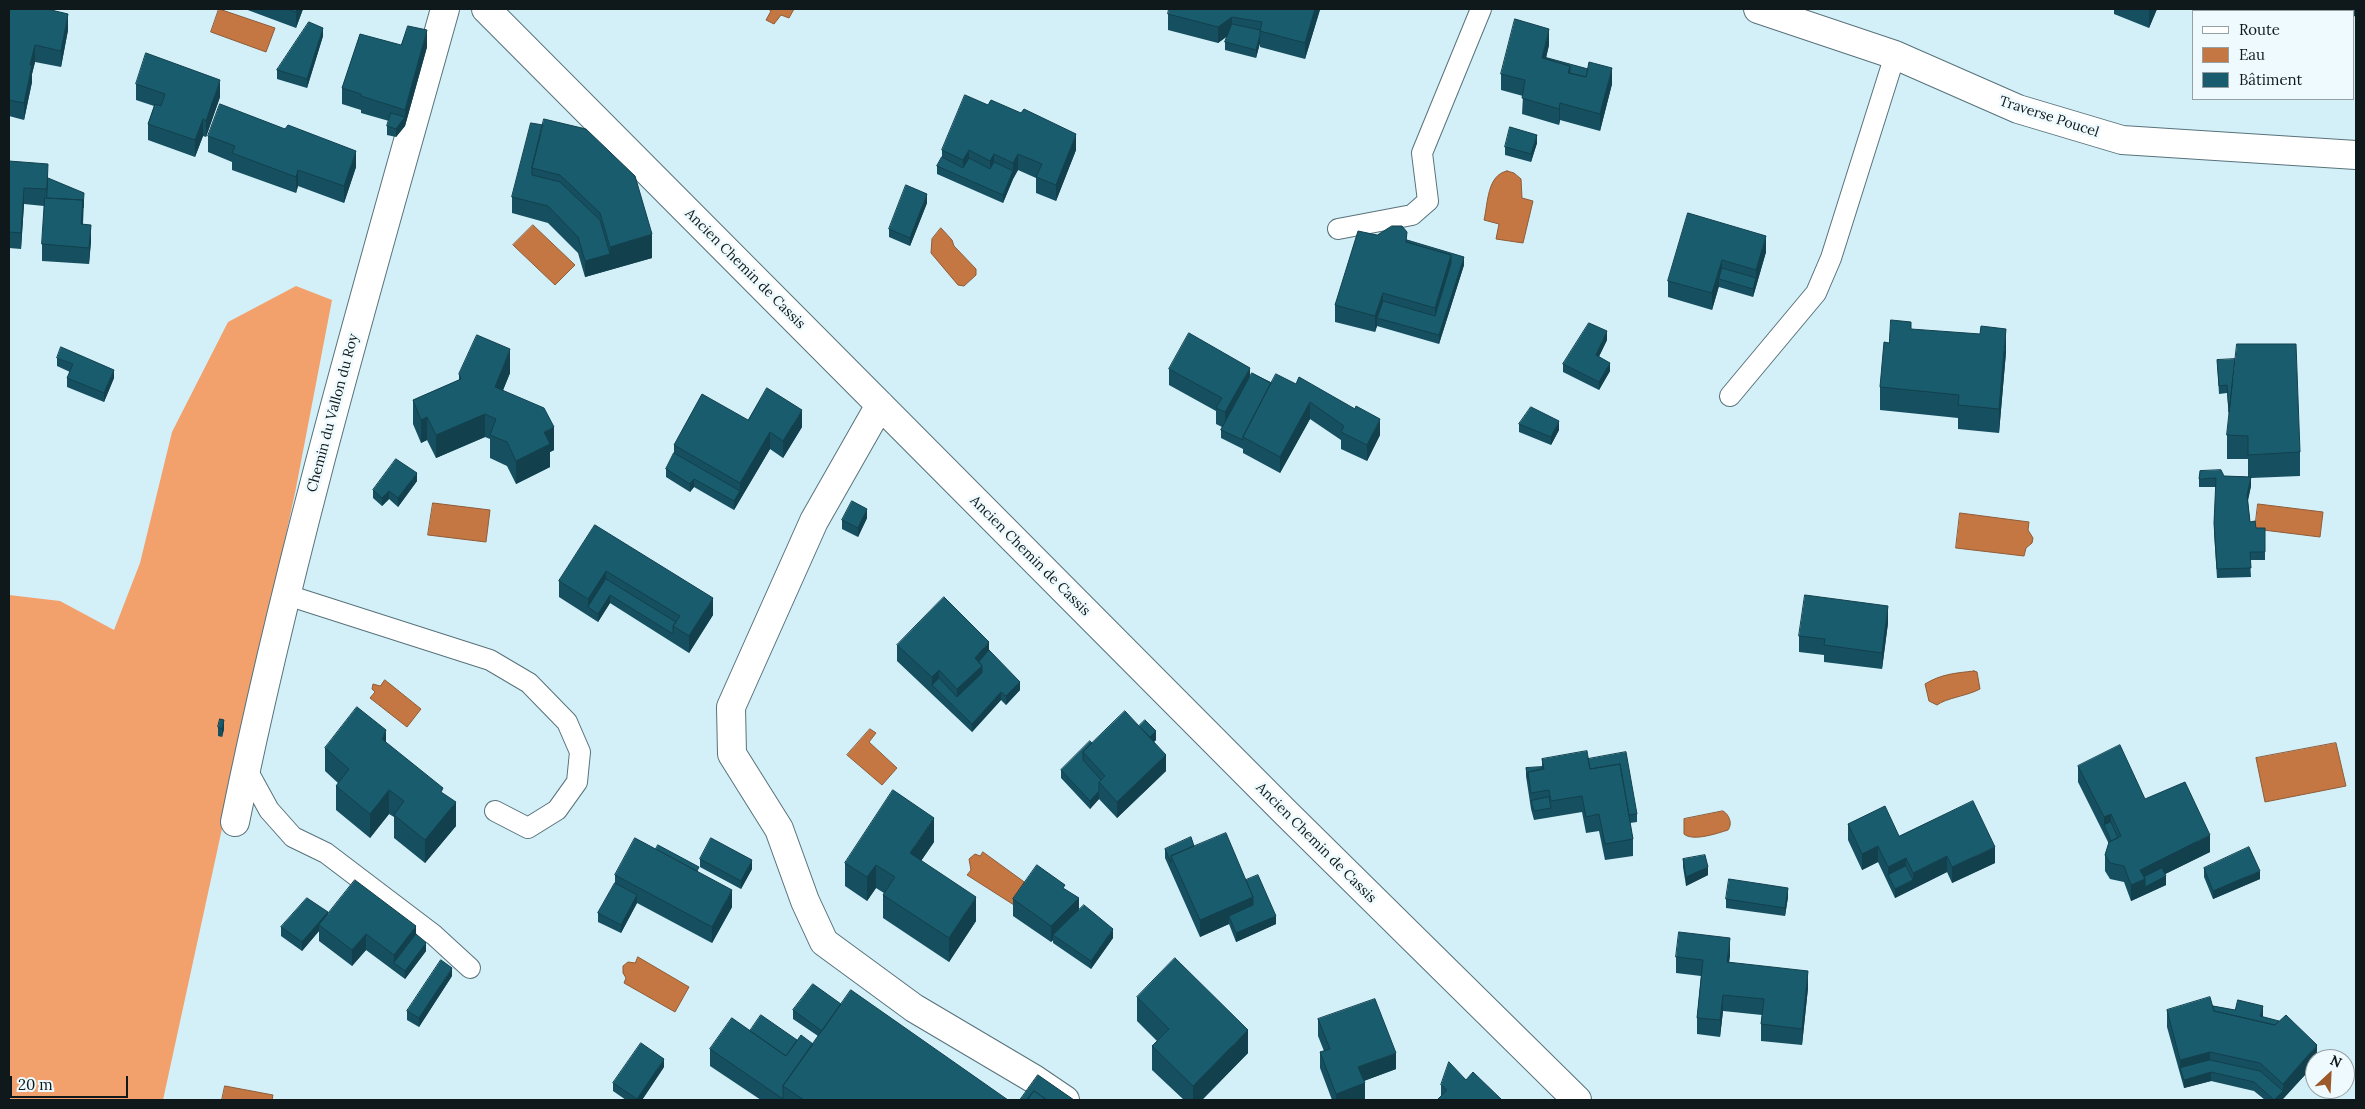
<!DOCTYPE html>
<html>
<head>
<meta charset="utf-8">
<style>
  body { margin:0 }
  #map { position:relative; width:2365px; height:1109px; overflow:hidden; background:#d3f0f9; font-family:Lora,serif }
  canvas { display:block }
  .frame { position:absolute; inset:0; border:10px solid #0f191c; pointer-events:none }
  .legend { position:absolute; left:2192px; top:10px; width:162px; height:90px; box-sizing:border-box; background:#eefafd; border:1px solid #95a0a3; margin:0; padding:6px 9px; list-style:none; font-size:15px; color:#0f191c }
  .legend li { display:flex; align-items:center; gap:10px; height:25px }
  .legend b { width:25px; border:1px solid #95a0a3 }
  .north { position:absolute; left:2305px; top:1049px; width:50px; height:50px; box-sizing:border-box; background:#eefafd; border:1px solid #95a0a3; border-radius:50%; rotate:25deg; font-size:14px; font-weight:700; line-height:20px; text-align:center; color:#0f191c }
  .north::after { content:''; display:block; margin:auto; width:18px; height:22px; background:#9c592a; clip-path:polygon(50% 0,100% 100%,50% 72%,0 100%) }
  .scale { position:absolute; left:10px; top:1076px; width:118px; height:22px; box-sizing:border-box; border:2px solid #0f191c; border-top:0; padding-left:6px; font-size:15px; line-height:18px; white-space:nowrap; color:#0f191c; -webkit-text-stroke:4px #eefafd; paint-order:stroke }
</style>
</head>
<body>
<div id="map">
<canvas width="2365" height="1109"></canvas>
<div class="frame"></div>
<ul class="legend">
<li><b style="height:6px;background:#fff"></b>Route</li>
<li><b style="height:14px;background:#c47743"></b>Eau</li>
<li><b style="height:14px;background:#195c6e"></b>Bâtiment</li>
</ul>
<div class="north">N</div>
<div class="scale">20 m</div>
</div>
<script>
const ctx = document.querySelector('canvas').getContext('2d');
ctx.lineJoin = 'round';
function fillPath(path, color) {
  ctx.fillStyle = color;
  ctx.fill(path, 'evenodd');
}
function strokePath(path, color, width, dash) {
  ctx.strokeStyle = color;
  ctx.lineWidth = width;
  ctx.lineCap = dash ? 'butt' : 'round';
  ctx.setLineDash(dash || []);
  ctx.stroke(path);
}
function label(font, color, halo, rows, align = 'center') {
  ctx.font = font + ' Lora,serif';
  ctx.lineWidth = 5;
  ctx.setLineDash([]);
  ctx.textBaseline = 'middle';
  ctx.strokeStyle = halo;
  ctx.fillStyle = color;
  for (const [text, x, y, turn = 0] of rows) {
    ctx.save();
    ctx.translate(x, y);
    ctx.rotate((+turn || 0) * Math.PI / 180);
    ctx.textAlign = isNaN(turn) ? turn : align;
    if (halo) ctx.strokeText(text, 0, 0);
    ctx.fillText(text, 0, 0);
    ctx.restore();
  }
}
const forest = new Path2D(`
  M296 286 332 300 295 493 163 1100H9V595L60 601 114 630 140 563 172 432 228 322Z`);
const water = new Path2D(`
  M219 9 275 28 266 52 211 32Z
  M768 9H794L789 18 781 15 774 24 766 20 771 11Z
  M1507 171 1514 173 1521 179 1522 198 1533 201 1523 243 1496 239 1499 224 1484 220C1488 203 1487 175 1507 171Z
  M533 225 575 265 555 285 513 245Z
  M941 228 952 240 954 246 976 269V275L964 286 958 285 931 253 932 239Z
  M433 503 490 510 486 542 428 535Z
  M2258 504 2323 512 2320 537 2255 529Z
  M1960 513 2029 522 2028 530 2033 538 2032 543 2026 548 2024 556 1956 548Z
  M1974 671 1977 672 1980 689C1967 696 1946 698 1937 705L1929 701 1925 684C1941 674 1956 673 1974 671Z
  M385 680 421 709 407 727 370 698 375 692 372 689 373 684 380 686Z
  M870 729 876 733 869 742 897 768 882 785 847 755Z
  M2336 743 2346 786 2265 802 2256 758Z
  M1723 811C1729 814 1733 824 1728 830 1718 833 1693 842 1684 834V819Z
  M983 852 1027 884 1014 905 967 875 971 870 969 859 975 854 980 856Z
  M638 957 689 987 675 1012 624 983 626 978 623 973V966L628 962 635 963Z
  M225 1086 273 1095 272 1100H222Z`);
const service = new Path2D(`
  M1338 229 1412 215 1428 201 1422 153 1481 9
  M1730 396 1816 293 1831 258 1895 55
  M287 595 490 660 529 683 567 722 580 752 577 782 557 810 528 828 495 811
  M246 768 269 810 293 837 326 853 434 935 470 968`);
const minor = new Path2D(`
  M486 9 1286 813 1577 1100
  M1758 9 1895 55 2018 109 2122 140 2356 155
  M880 405 814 521 731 707 732 754 779 829 805 901 824 942 914 1008 1034 1079 1065 1100
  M235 822C291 547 370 278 445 9`);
const wall = new Path2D(`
  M9 9 68 30 61 67 35 62 32 74V82L24 120 9 116Z
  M245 9H303L296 28Z
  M1320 9 1305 59 1260 47V43L1256 58 1225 50V42L1227 36 1218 43 1168 30V14Z
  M2114 9H2157L2149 28 2114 14Z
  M2336 9H2356V17L2354 16V11H2342Z
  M323 36 307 88 277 79V70Z
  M401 45 427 47 405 126 396 137 387 135V126L389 121 361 113V110L342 104V88Z
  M1549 45 1546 58 1612 84 1600 131 1560 120 1559 125 1522 114 1523 96 1501 90V74Z
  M136 84 220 97 206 137 203 136 195 157 148 140V124L154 106 136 100Z
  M531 123 652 258 585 277 578 253 548 223 512 213V197Z
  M208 136 356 167 344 203 298 186 296 193 232 170V162L208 152Z
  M1537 143 1531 162 1505 155V147Z
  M942 150H1076L1056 201 1036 193V178L1018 170 1013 179 1003 203 937 174V166L942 157Z
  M9 161 48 179 84 201 83 224 91 241 89 264 42 261V244L44 206 24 204 21 249 9 248Z
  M927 203 910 246 889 237V229Z
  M1688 213 1766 252 1753 297 1719 287V286L1712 310 1668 297V281Z
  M1377 235 1407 240 1464 265 1439 344 1377 326 1375 332 1335 322V305Z
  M1911 329 2006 352 1999 433 1958 429V418L1880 410V387L1889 343Z
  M1607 340 1599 356 1610 371 1599 390 1563 372V364Z
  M57 358 114 378 104 402 67 387V378L70 372 57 366Z
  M2217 360 2300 452V476L2251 478V486L2248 501 2250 522 2256 528H2265V560H2250L2251 577 2217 578 2214 532 2216 487H2199V479L2224 476 2248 477V459H2227V435L2229 416 2227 393 2219 394Z
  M1169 369 1250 378 1252 373 1380 435 1367 461 1341 449V440L1310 419 1280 473 1243 453V449L1221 438V430L1222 427 1216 424V411L1169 385Z
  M510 373 503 390 554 450 550 452V467L516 484 507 466 490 458V439L485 437 436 458 427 440 421 443 413 424V400L459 380V374Z
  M748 420 802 427 783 458 770 449 734 510 694 487 690 492 666 477V469L674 453V445Z
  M1519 424 1559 430 1551 445 1519 432Z
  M417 481 398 507 389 499 382 506 373 498V490Z
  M867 518 858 537 842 529V520Z
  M595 525 713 615 689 653 610 603 598 622 559 597V581Z
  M1888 623 1882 669 1824 662V655L1799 652V636Z
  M897 645 989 650 1020 690 1006 705 1001 700 972 732 897 661Z
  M1139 726 1156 740 1154 742 1166 771 1117 818 1099 799 1090 809 1061 778V770L1092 743Z
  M218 727 224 729 222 737 218 736Z
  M386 743 443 794 456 826 425 863 394 838V817L389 814 370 838 336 810V786L338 783 325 771V748Z
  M1542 759H1588L1637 814V822L1630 823 1633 839V856L1605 860 1599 831 1586 833 1582 812 1534 820 1531 809 1526 776V768L1542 767Z
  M2078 766 2145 799 2210 852 2165 874 2166 885 2131 901 2124 882 2110 879 2105 871V855L2109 844 2078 782Z
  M1848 824 1899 836 1995 863 1952 883 1947 872 1895 898 1878 862 1862 870 1848 840Z
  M934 842 921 861 976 921 949 962 883 918V895L884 893 876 888 867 901 845 886V863Z
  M1194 846 1246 880 1276 924 1236 942 1229 924 1200 937 1165 858V849Z
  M700 859 752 869 741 889 700 867Z
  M1683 859 1708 875 1686 886 1683 867Z
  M2204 868 2260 879 2213 899 2204 877Z
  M699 873 732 907 712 943 637 903 621 933 598 922V913L615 883V875Z
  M1065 889 1079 910 1113 938 1091 969 1053 943V940L1051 942 1013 916V899Z
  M1788 897 1785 916 1726 908V899Z
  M328 914 416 934 426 951 405 979 366 950 352 966 319 941V931L302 951 281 936V927Z
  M1730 955 1729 962 1808 988 1802 1045 1761 1041V1024L1762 1015 1723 1011 1720 1037 1697 1034V1018L1701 976 1676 973V957Z
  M452 976 419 1027 407 1020V1011Z
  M1137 997 1248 1053 1202 1100H1184L1152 1070V1046L1157 1041 1137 1021Z
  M841 1004 1008 1100H761L710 1066V1049L750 1031 797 1040 813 1044 818 1036 793 1019V1010Z
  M2213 1006 2235 1010 2263 1015V1017L2317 1059 2315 1064 2282 1100H2265L2254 1091 2211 1081 2184 1088 2167 1027V1010Z
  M1318 1019 1396 1069 1364 1081 1365 1099 1362 1100H1332L1320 1068V1052L1324 1051 1318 1036Z
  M664 1067 642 1100H626L613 1091V1083Z
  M1466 1080 1441 1096V1085Z`);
const shadedWall = new Path2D(`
  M297 9H303L296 28V12Z
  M1315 9H1320V10L1305 59V43Z
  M2149 9H2157L2149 28Z
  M68 14V30L61 67V51Z
  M1232 17V33L1218 43V27Z
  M323 28V36L307 88V79Z
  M1549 29V45L1544 66 1542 58Z
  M427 30V47L405 126 396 137V129L405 117V110Z
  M1260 35V43L1256 58V50Z
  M35 45V62L32 74V82L24 120V103L30 65Z
  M1612 68V84L1600 131V114Z
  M220 80V97L206 137V121Z
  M1560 103V120L1559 125V109Z
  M203 119V136L195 157V140Z
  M1076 134V150L1056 201V185Z
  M1537 135V143L1531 162V154Z
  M969 150V167L963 176V160Z
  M356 151V167L344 203V186Z
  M994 154V170L990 177V161Z
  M1018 154V170L1013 179 1003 203V195L1013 171V163Z
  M298 170V186L296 193V177Z
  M24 188V204L21 249V233Z
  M927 194V203L910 246V238Z
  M83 200V217L81 240V224Z
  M91 225V241L89 264V248Z
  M652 234V258L585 277V261L610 254V247Z
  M1766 236V252L1753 297V289L1756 278V270Z
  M1451 255V271L1435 324V308Z
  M1464 257V265L1439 344V335Z
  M1722 260V276L1719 279V286L1712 310V293Z
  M1383 293V309L1377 318V326L1375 332V316Z
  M2006 329V352L1999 433V409Z
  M1607 331V340L1596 363V355Z
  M510 349V373L495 410V387Z
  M1610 363V371L1599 390V382Z
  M1250 368V384L1225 428V412Z
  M114 370V378L104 402V393Z
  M1310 402V419L1280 473V457Z
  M802 410V427L783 458V441Z
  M485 414V437L436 458V435Z
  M427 417V440L421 443V420Z
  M1380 419V435L1367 461V445Z
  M1559 421V430L1551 445V437Z
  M554 427V450L550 452V467L516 484V461L544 432Z
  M770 432V449L734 510V501L740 491V483Z
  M417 473V481L398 507V498Z
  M2251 477V486L2247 503V495Z
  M694 479V487L690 492V484Z
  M389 491V499L382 506V498Z
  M867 509V518L858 537V528Z
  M606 571V587L588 607V599Z
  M610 595V603L598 622V614Z
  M713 598V615L689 653V636Z
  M1888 606V623L1882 669V653Z
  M989 642V658L982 682 957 706V689L975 658Z
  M939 670V686L932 685V677Z
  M1020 682V690L1006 705V696Z
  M1001 692V700L972 732V724Z
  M224 720V729L222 737V729Z
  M386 730V754L382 739Z
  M1156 731V740L1145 749V741Z
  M1166 755V771L1117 818V802Z
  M389 790V814L370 838V814Z
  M1099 791V799L1090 809V801Z
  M456 802V826L425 863V840Z
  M2111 814V831L2104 825V817Z
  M934 818V842L910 877V853Z
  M2210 835V852L2145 884 2166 876V885L2131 901V885L2140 870Z
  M1878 846V862L1862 870V854Z
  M1995 847V863L1952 883V867Z
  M1947 856V872L1895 898V889L1913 880V873Z
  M1906 858V875H1888V867Z
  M752 860V869L741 889V881Z
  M876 865V888L867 901V877Z
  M1708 867V875L1686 886V877Z
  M2260 871V879L2213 899V891Z
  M1788 888V897L1785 916V908Z
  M732 890V907L712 943V927Z
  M637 895V903L621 933V925Z
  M976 897V921L949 962V938Z
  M1253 897V914L1229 916V924L1200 937V920Z
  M1079 898V915L1053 935V940L1051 942V926Z
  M328 912V920L319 925V931L302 951V942Z
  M1276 916V924L1236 942V933Z
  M416 926V943L394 963V955Z
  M1113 929V938L1091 969V961Z
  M366 934V950L352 966V950Z
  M1730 938V955L1727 978V962Z
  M426 943V951L405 979V971Z
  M452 968V976L419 1027V1018Z
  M1808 971V988L1802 1045V1029Z
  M1723 995V1011L1720 1037V1020Z
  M2263 1006V1015L2260 1025V1016Z
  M1248 1030V1053L1202 1100H1193V1086Z
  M2317 1045V1059H2315V1064L2282 1100H2275L2283 1091V1084Z
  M2210 1052V1068H2180V1060Z
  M1396 1053V1069L1358 1083V1067Z
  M664 1059V1067L642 1100H637V1099Z
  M2211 1072V1081L2184 1088V1080Z
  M1365 1083V1099L1362 1100H1336V1094Z`);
const building = new Path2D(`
  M9 9H47L68 14 61 51 35 45 30 65H32L24 103 9 100Z
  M288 9H297L296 12Z
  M1169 9H1315L1305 43 1260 31 1262 22 1232 17 1218 27 1168 14Z
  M1515 19 1549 29 1542 58 1570 66 1568 73 1586 77 1589 62 1612 68 1600 114 1560 103 1559 109 1522 98 1525 80 1501 74Z
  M309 22 323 28 307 79 277 70Z
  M1232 24 1260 30V35L1256 50 1225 42Z
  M408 26 427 30 405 110 361 96V94L342 88 360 34 401 45Z
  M146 53 220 80 206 121 203 119 195 140 148 124 155 104 161 106 165 94 136 84Z
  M1544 57 1588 69 1586 77 1570 73V66L1544 58Z
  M965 95 988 105 991 100 1021 113 1024 109 1076 134 1056 185 1036 177 1042 164 1018 154 1013 163 994 154 990 161 969 150 963 160 942 150Z
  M220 104 285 129 288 125 356 151 344 186 298 170 296 177 232 153 235 146 208 136Z
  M391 113 405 117 396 129 387 126Z
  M544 119 586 129 635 176 652 234 610 247 600 213 560 175 532 168Z
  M531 123 543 125 532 168V175L560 182 600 220 610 254 585 261 578 237 548 206 512 197Z
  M1510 127 1537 135 1531 154 1505 147Z
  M942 157 963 168 969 158 990 169 994 162 1013 171 1003 195 937 166Z
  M9 161 48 164 47 189 24 188 21 233 9 232Z
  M48 178 84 193 83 208V200L47 198Z
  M906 185 927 194 910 238 889 229Z
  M45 198 83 200 81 224 91 225 89 248 42 244Z
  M1688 213 1766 236 1756 270 1722 260 1712 293 1668 281Z
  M1392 226H1402L1407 232 1406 242 1451 255 1435 308 1383 293 1375 316 1335 305 1358 231 1377 235Z
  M1407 240 1464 257 1439 335 1377 318 1383 301 1435 316 1451 263V255L1407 242Z
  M1722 268 1756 278 1753 289 1719 279Z
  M1891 320 1911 322V329L1980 334 1981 326 2006 329 1999 409 1958 405 1959 395 1880 387 1884 342 1889 343Z
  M1589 323 1607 331 1596 355 1610 363 1599 382 1563 364Z
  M1189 333 1250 368 1225 412 1216 408 1222 398 1169 369Z
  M477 335 510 349 495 387 544 408 554 427 544 432 550 444 516 461 507 442 490 435 496 419 485 414 436 435 427 417 421 420 413 400 461 379 459 374Z
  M2237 344H2296L2300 452 2248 455V436L2227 435Z
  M61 347 114 370 104 393 67 378 73 364 57 358Z
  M2235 359 2229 412 2227 385 2219 386 2217 360Z
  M1252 373 1271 383 1243 437V440L1221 430Z
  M1276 374 1296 384 1299 377 1355 409 1356 406 1380 419 1367 445 1341 432 1344 426 1310 402 1280 457 1243 437Z
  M767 388 802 410 783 441 770 432 740 483 674 445 702 394 748 420Z
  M1531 407 1559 421 1551 437 1519 424Z
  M674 453 740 491 734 501 694 479 690 484 666 469Z
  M396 459 417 473 398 498 389 491 382 498 373 490Z
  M2221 470 2224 476 2251 477 2247 495 2250 522 2255 521 2256 528H2265V552H2250L2251 568 2217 569 2214 523 2216 478 2199 479 2200 471Z
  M852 501 867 509 858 528 842 520Z
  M595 525 713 598 689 636 673 626 680 616 606 571 588 599 559 581Z
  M606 579 676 622 673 626V634L610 595 598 614 588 607Z
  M1805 595 1888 606 1882 653 1824 645 1825 639 1799 636Z
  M944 597 989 642 975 658 982 666 957 689 939 670 932 677 897 645Z
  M989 650 1020 682 1006 696 1001 692 972 724 932 685 939 678 957 697 982 673V666L979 662Z
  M357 707 386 730 382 739 443 788 441 792 456 802 425 840 394 815 404 801 389 790 370 814 336 786 349 769 325 748Z
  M1125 711 1166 755 1117 802 1099 782 1105 776 1083 752Z
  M220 719 224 720 222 729 218 727Z
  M1145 720 1156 731 1150 737 1139 726Z
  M1090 741 1092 743 1083 752V760L1101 780 1099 782V791L1090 801 1061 770Z
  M2120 745 2145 799 2185 782 2210 835 2140 870 2145 879 2131 885 2124 866 2110 863 2105 855 2109 842 2121 836 2111 814 2104 817 2078 766Z
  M1587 751 1590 769 1620 764 1633 839 1605 844 1599 814 1586 817 1582 796 1551 801 1549 790 1531 793 1528 772 1544 769 1542 759Z
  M1626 752 1637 814 1629 815 1620 764 1590 769 1588 759Z
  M1542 767V769L1528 772V780L1526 768Z
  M893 790 934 818 910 853 976 897 949 938 883 895 895 877 876 865 867 877 845 863Z
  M1549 797 1551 808 1534 811 1531 801Z
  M1973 801 1995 847 1952 867 1947 856 1913 873 1906 858 1888 867 1878 846 1862 854 1848 824 1885 806 1899 836Z
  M2111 822 2118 838 2111 841 2104 825Z
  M1226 833 1253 897 1200 920 1171 856Z
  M1191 837 1194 846 1171 856V863L1165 849Z
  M635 838 732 890 712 927 615 875Z
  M711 838 752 860 741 881 700 859Z
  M658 845 699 867 697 871 656 849Z
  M2249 847 2260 871 2213 891 2204 868Z
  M1705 855 1708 867 1686 877 1683 859Z
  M1037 865 1065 885 1063 888 1079 898 1051 926 1013 899Z
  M1906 866 1913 880 1895 889 1888 875Z
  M2162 868 2166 876 2145 887V879L2144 877Z
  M1258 875 1276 916 1236 933 1229 916 1253 905V897L1246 880Z
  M1729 879 1788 888 1785 908 1726 899Z
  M355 880 416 926 394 955 366 934 352 950 319 925Z
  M615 883 637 895 621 925 598 913Z
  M307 898 328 912 302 942 281 927Z
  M1084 905 1113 929 1091 961 1053 935Z
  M1679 932 1730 938 1727 962 1808 971 1802 1029 1761 1024 1764 999 1723 995 1720 1020 1697 1018 1703 960 1676 957Z
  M416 934 426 943 405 971 394 963Z
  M1175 958 1248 1030 1193 1086 1152 1046 1169 1029 1137 997Z
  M441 960 452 968 419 1018 407 1011Z
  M813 984 841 1004 822 1031 793 1010Z
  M851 990 1008 1100H804L783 1086Z
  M2210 997 2214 1011 2275 1025 2286 1015 2317 1045 2283 1084 2260 1063 2210 1052 2180 1060 2167 1010Z
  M1375 999 1396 1053 1358 1067 1365 1083 1336 1094 1320 1052 1330 1049 1318 1019Z
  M2238 1000 2263 1006 2260 1016 2279 1021 2275 1025 2214 1011 2213 1006 2235 1010Z
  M761 1015 797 1040 786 1056 750 1031Z
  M732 1018 786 1056 801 1035 813 1044 783 1086V1099L710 1049Z
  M641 1043 664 1059 637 1099 613 1083Z
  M2210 1060 2260 1071 2283 1091 2274 1100 2254 1082 2211 1072 2184 1080 2180 1068Z
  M1449 1062 1466 1080 1473 1072 1502 1100H1437L1447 1090 1441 1085Z
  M1038 1075 1074 1100H1047L1034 1091 1027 1100H1020Z
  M1034 1091 1047 1100H1027Z`);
const streetNames = [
  ["Traverse Poucel",2049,117,18],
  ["Ancien Chemin de Cassis",745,269,45],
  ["Chemin du Vallon du Roy",333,413,-75],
  ["Ancien Chemin de Cassis",1030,556,45],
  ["Ancien Chemin de Cassis",1316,843,45]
];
fillPath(forest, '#f2a06c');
fillPath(water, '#c47743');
strokePath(water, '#8e5b37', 1);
strokePath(service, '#58727a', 22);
strokePath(minor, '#58727a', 30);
strokePath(service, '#fff', 20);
strokePath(minor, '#fff', 28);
fillPath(wall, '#164f5f');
fillPath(shadedWall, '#12404d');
fillPath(building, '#195c6e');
strokePath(building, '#12404d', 1);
label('14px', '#0f191c', '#eefafd', streetNames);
</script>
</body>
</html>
